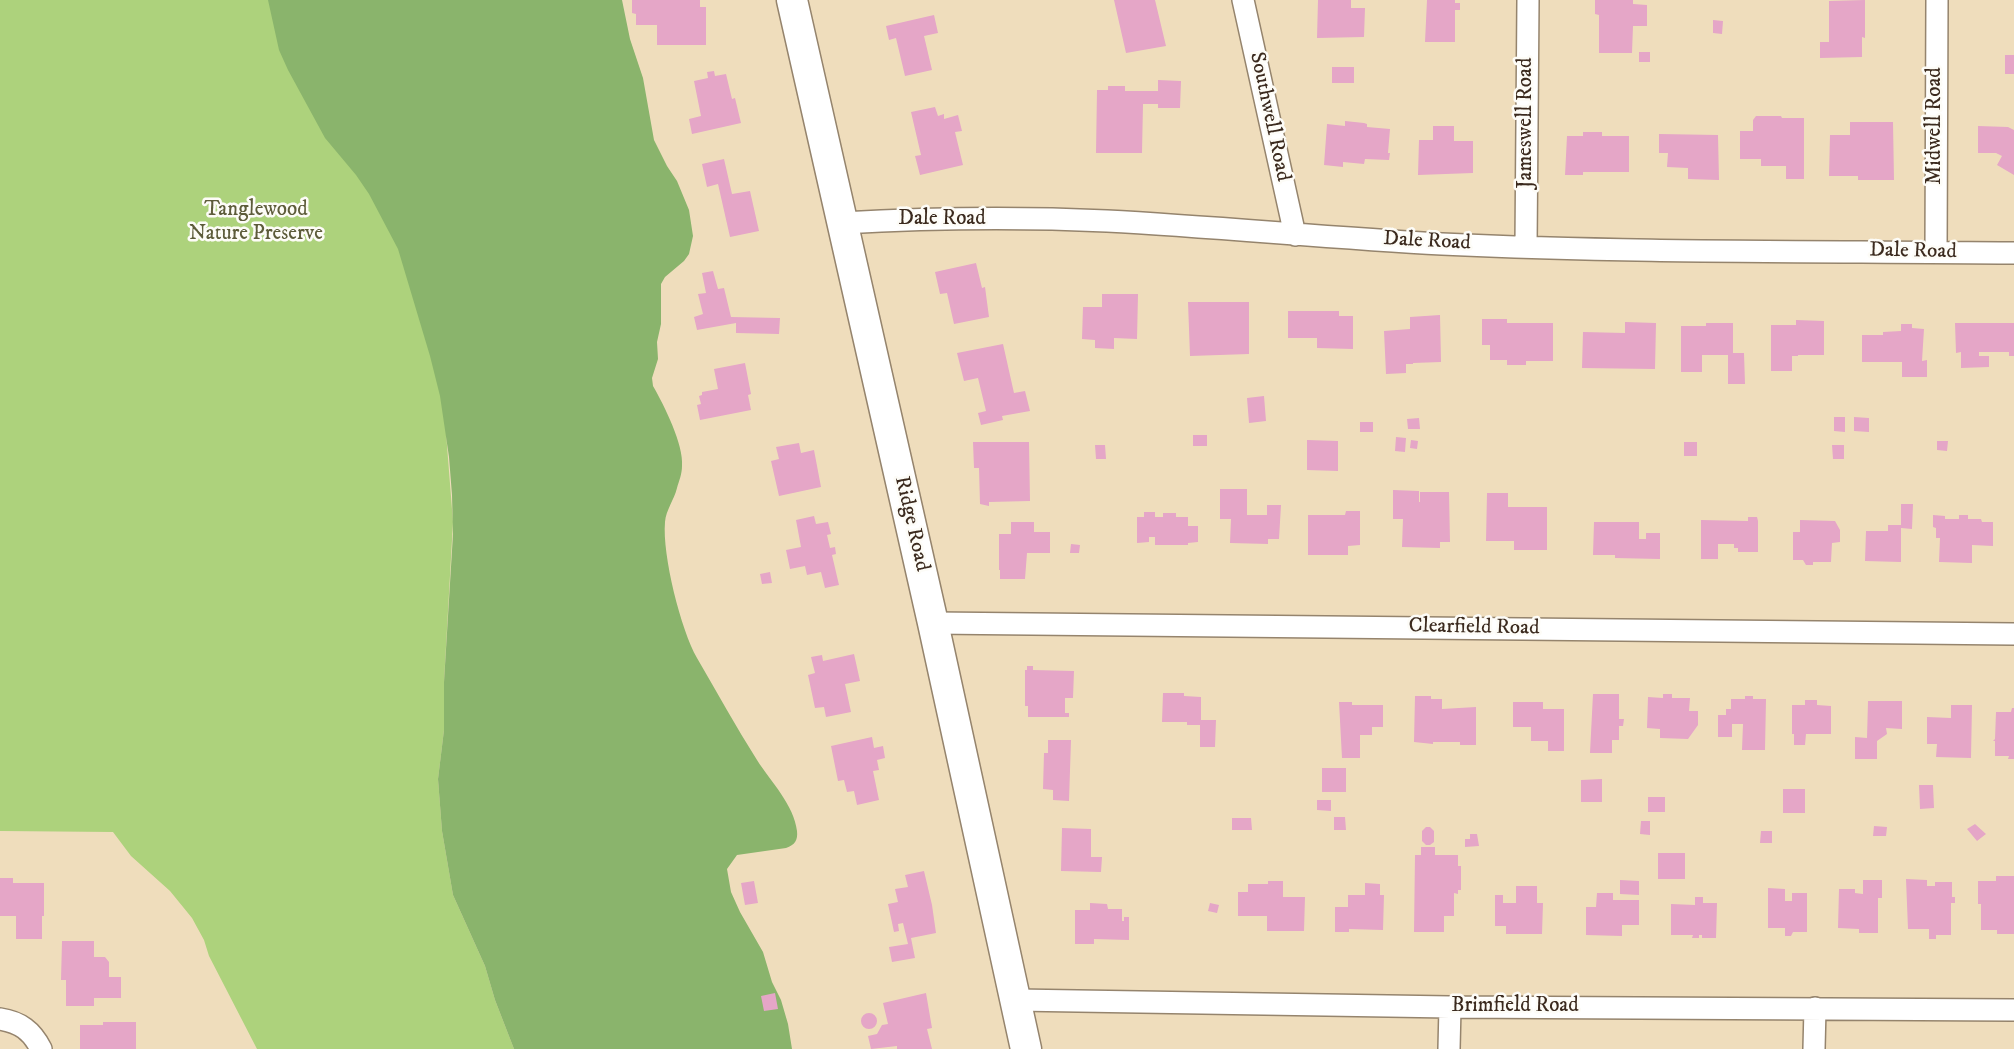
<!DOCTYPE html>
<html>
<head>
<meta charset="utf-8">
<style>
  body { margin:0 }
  canvas { display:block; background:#efddbc }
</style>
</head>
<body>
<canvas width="2014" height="1049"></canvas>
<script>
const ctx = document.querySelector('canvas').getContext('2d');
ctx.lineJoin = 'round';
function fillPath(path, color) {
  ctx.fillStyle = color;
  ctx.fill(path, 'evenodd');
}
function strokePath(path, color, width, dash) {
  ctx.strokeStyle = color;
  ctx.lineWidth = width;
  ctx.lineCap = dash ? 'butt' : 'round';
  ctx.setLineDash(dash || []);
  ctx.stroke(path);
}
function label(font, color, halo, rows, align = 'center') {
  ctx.font = font + ' "IM FELL DW Pica",serif';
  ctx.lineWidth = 5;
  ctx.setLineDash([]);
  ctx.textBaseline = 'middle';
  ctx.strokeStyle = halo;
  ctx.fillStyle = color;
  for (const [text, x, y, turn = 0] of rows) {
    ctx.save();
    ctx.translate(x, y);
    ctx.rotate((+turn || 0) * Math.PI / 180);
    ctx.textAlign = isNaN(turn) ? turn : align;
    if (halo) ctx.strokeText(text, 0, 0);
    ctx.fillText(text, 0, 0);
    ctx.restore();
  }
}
const green = new Path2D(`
  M0 0H561L446 433 453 522 444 682V730L438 779 442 831 453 895 485 966 495 1000 514 1049H257L209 956 204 940 192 918 170 891 131 856 113 832 0 831Z`);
const forest = new Path2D(`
  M268 0H622L630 39 643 78 654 140 667 166 677 181 689 210 693 236 689 254 684 261 665 277 661 284V324L657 342 658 359 652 378 653 386C664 405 684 445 682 466 682 474 679 481 677 488 674 500 666 510 665 522 662 555 681 630 697 658 717 692 736 727 757 760 771 782 794 805 797 831 798 840 795 845 786 848L737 855 727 869 731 892 740 912 763 952 772 982 781 1000 788 1024 792 1049H514L495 1000 485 966 453 895 442 831 438 779 444 730V682L453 534 452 495 449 457 440 396 430 356 398 249 369 194 356 175 325 138 288 70 279 50Z`);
const building = new Path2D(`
  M632 0H700V7H706V45H657V25H636V14L632 13Z
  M1114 0H1155L1166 46 1126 53Z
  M1318 0H1351V8H1365L1364 37 1317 38Z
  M1427 0H1455V3H1460V10H1455V42H1425Z
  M1595 0H1633V4L1647 5V26H1633L1632 53H1599V15L1595 14Z
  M1865 0V38L1862 37V57L1820 58V42H1829V1Z
  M934 15 938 33 924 36 932 70 905 76 896 38 889 40 886 26Z
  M1713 20 1723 21 1722 34 1713 33Z
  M1639 52H1650V62H1639Z
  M2005 55H2014V74H2005Z
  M1332 67H1354V83H1332Z
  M714 71 715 76 726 74 732 99 735 98 741 123 692 134 689 119 701 116 694 81 708 78 707 72Z
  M1158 80 1181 81 1180 108H1158V104H1143L1142 153H1096L1097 90H1108V86H1125V91H1158Z
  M935 107 938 116 944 114V119L958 115 962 131 955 132 963 165 920 175 915 156 921 155 911 112Z
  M1756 116H1781L1782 118H1804V179H1786V166H1761V159H1740V131H1753V120Z
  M1345 121 1364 123 1367 124V127L1390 129 1388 153H1390L1389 160 1365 159 1364 164 1343 162V167L1324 165 1327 124 1345 126Z
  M1850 122H1893L1894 180H1858V176H1829L1830 135H1850Z
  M1433 126H1454V141H1473V173L1418 175 1419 140H1433Z
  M1978 126 2008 127 2014 130V175L1997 165 2002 156 1996 153H1978Z
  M1583 132H1602V136H1629V172H1583V175H1565L1567 136H1583Z
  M1659 134 1718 135 1719 180 1688 179V168L1667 167 1668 153H1659Z
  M724 159 732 194 750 191 759 231 730 237 718 184 707 187 702 164Z
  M976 263 982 288 985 287 989 317 954 324 947 293 940 294 935 272Z
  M713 271 718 289 724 288 731 317 780 318 779 334 736 333V323L697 330 694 317 703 314 698 294 706 293 702 273Z
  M1102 294H1138L1137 339 1114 338V349L1095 348V340L1082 339 1083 307H1102Z
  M1188 302H1249V354L1190 356Z
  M1288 311H1339V316H1353V349L1317 348V338H1288Z
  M1440 315 1441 362 1413 363V364H1406V373L1386 374 1384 331 1410 329V317Z
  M1482 319H1507V323H1553V361H1526V365H1507V360H1490V345H1482Z
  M1796 320 1824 321V355H1798V356H1792V371H1771V325H1796Z
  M1625 322 1656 323 1655 369 1582 368 1583 332 1625 333Z
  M1706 323H1733V353H1744L1745 384H1728V355H1702V372H1681V326H1706Z
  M1955 323H2014V356H2009V352H1979V356H1989V367L1961 368V352L1956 353Z
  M1901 324H1912V328L1924 329 1922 361 1927 360V377H1902V362H1862V335H1883V332L1901 331Z
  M1003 344 1014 393 1025 391 1030 411 1002 416 1003 420 981 425 978 413 986 411 978 378 964 381 957 353Z
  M745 363 751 394 748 395 751 410 700 420 697 405 701 404 699 396 702 395V392L718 389 714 369Z
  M1264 396 1266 421 1249 423 1247 398Z
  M1834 417H1845V432L1834 431Z
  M1854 417 1869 418V432L1854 431Z
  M1419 418 1420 429H1408L1407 419Z
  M1360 422H1373V432H1360Z
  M1193 435H1207V446H1193Z
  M1396 437 1406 438 1405 452 1395 451Z
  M1307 440 1338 441V471L1307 470Z
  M1411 440 1418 441 1417 449 1410 448Z
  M1937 441H1948L1947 451 1937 450Z
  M973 442H1029L1030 501 989 502V506L980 504 979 468H974Z
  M1684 442H1697V456H1684Z
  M799 443 801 453 814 450 821 487 779 496 771 461 779 459 776 447Z
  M1095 445H1105L1106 459H1096Z
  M1832 445H1844V459H1833Z
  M1220 489H1247V515H1267V505H1281L1279 539H1268V544L1230 543 1231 519H1220Z
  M1393 490 1419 491V502H1420V492H1449L1450 542H1440V548L1402 547 1403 519H1393Z
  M1487 493H1508V507H1547V550H1514V541H1486Z
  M1901 504H1913L1912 529 1901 528V562L1865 561 1866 531H1888V525H1901Z
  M1346 511H1360V545L1348 546V555H1308V515H1345Z
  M1144 512H1155V517H1163V513H1176V517H1188V526H1198V542L1188 543V545H1155V537H1149V542L1137 543V517H1144Z
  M1933 515 1945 516V519H1959V515H1968V519H1981L1982 522H1993V546L1972 545V563L1939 562 1940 538H1936V528L1933 527Z
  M814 516 816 524 828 522 831 534 827 535 830 548 835 547 836 554 832 555 839 585 825 588 821 572 807 575 805 566 790 569 786 550 801 547 796 520Z
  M1748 517H1757L1758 521V552H1738V548H1734V544H1718V559H1701V520L1748 521Z
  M1800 520 1835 521 1840 530V542L1832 543 1831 562H1813V565H1806L1803 560H1793V532H1800Z
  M1011 522H1034V532H1050V553H1027L1025 579H1000V570H999V534H1011Z
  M1594 522H1639V539H1646V533H1660V559L1615 558V555H1593Z
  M1071 544 1080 545 1079 553H1070Z
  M770 572 772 583 762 584 760 574Z
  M854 654 860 681 845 684 851 712 826 717 824 707 815 708 808 675 815 673 811 657 822 655 823 661Z
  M1027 666H1033V670L1074 671 1073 698H1065V713H1069V717H1028V706H1025V670H1027Z
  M1163 693H1184V696L1201 697V720H1216L1215 747H1200V725H1187V722H1162Z
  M1593 694H1619V719H1624L1623 726H1619V740H1612V753H1590Z
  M1663 694H1672V698H1690L1689 711H1698V725L1688 739 1660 738V729L1647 728 1648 697 1663 698Z
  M1415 696H1431V699H1442V709L1476 707V745H1460V742H1433V744L1414 742Z
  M1745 696H1753V699H1766L1765 750H1742L1743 724H1732V737H1718V715H1726V709H1731V699H1745Z
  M1805 700H1817V705L1831 706V734H1806L1805 745H1794V734H1792V705H1805Z
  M1868 701H1902V729L1886 728 1887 734 1877 741V759H1855V737L1867 738Z
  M1339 702H1352V705H1383V727H1372V735H1360V758H1342Z
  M1513 702H1543V709H1564V751H1548V741H1531V727H1513Z
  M1951 705H1972L1971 758 1936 757 1937 744H1927V717L1951 718Z
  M2012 708H2014V759H2008L2009 756H1995V741H1993L1995 739 1996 712H2011Z
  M872 737 874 748 883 746 885 758 877 760 879 770 873 771 879 800 857 805 854 791 847 792 844 780 838 781 831 746Z
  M1048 740H1071L1069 801 1053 800V790L1043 789 1044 753H1048Z
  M1322 768H1346V792H1322Z
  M1602 779V802H1581V780Z
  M1919 785H1933L1934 808 1920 809Z
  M1783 789H1805V813H1783Z
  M1648 797H1665V812H1648Z
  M1317 800H1331V811L1317 810Z
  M1334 817H1345L1346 830H1334Z
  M1232 818H1251L1252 830H1232Z
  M1641 821H1650V835L1640 834Z
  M1975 824 1986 834 1977 841 1967 829Z
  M1874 826 1887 827 1886 836H1873Z
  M1426 827H1430L1434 831V842L1430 845H1426L1422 841V831Z
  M1062 828 1091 829V857H1102L1101 872 1061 871Z
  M1761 831H1772V843H1760Z
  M1470 834H1477L1479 846 1465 847V839H1470Z
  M1421 847H1435V855H1458V866H1461V890H1458V894L1454 893V916H1444V932H1414L1415 855H1421Z
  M1658 853H1685V879H1658Z
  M924 871 932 905 936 933 911 938 915 958 892 962 889 947 908 944 903 923 898 924 899 931 894 932 888 904 898 902 895 889 908 887 905 875Z
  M1996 876H2014V934H1997V930H1981V904H1978V881H1996Z
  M0 878H13V883H44V916H42V939H16V916H0Z
  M1906 879 1927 880V886H1935V882H1952V897H1955V903H1951V935H1936V939H1929V929H1908Z
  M1620 880 1639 881V895L1620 894Z
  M1863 880H1882V898H1878V933H1859V929L1838 928 1839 889H1855V893L1863 894Z
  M754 881 758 903 745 905 741 883Z
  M1268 881H1283V897H1305L1304 931H1267V916H1238V892H1248V884H1268Z
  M1365 883 1380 884V895H1384L1383 930 1349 929V932H1335V907H1348V895H1365Z
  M1516 886H1537V903H1543L1542 934H1506V926H1495V895H1503V903H1516Z
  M1768 888 1785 889V901H1792V893H1807V932H1793L1791 936H1785V928H1768Z
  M1597 893H1613V900H1639V925H1622V936L1586 935V907H1596Z
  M1695 897H1703V903H1717L1716 938H1702V935H1699V938H1692L1693 935H1671V904L1695 905Z
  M1090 903 1107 904 1108 909H1122V921H1124V917H1129V940L1094 939V944H1075V910H1090Z
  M1210 903 1219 905 1217 913 1208 911Z
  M62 941H94V957H105L109 962V977H121V998H94V1006H66V980H61Z
  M775 993 778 1009 764 1011 761 996Z
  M926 993 932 1028 927 1029 932 1049H897V1046L871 1049 868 1036 877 1034 882 1025 888 1024 883 1003Z
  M861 1021a8 8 0 1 1 16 0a8 8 0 1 1-16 0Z
  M103 1022H136V1049H80V1025H103Z`);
const street = new Path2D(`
  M1243 0 1295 235
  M842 223C930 218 1019 217 1107 221 1219 227 1330 238 1442 244 1632 253 1824 251 2014 253
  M1526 246 1528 0
  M1936 252 1937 0
  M933 623 2014 634
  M1016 1000 1450 1007 2014 1010
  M0 1019C20 1022 32 1031 41 1049
  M1449 1049 1450 1007
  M1814 1049 1815 1008`);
const secondary = new Path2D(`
  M792 0 933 623 1026 1049`);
const streetNames = [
  ["Southwell Road",1269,117,78],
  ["Jameswell Road",1527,123,-90],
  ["Midwell Road",1936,126,-90],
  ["Dale Road",942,220],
  ["Dale Road",1427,242,3],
  ["Dale Road",1913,252,1],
  ["Ridge Road",911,524,77],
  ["Clearfield Road",1474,628,1],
  ["Brimfield Road",1515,1007]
];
const parkNames = [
  ["Tanglewood",256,211],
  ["Nature Preserve",256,235]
];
fillPath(green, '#add27c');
fillPath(forest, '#8ab46c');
fillPath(building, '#e5a6c7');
strokePath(street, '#95846d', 24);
strokePath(secondary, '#95846d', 33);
strokePath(street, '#fff', 21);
strokePath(secondary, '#fff', 30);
label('21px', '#3b2a1e', '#fdfcf7', streetNames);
label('21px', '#5d5c3a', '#fdfcf7', parkNames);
</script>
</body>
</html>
